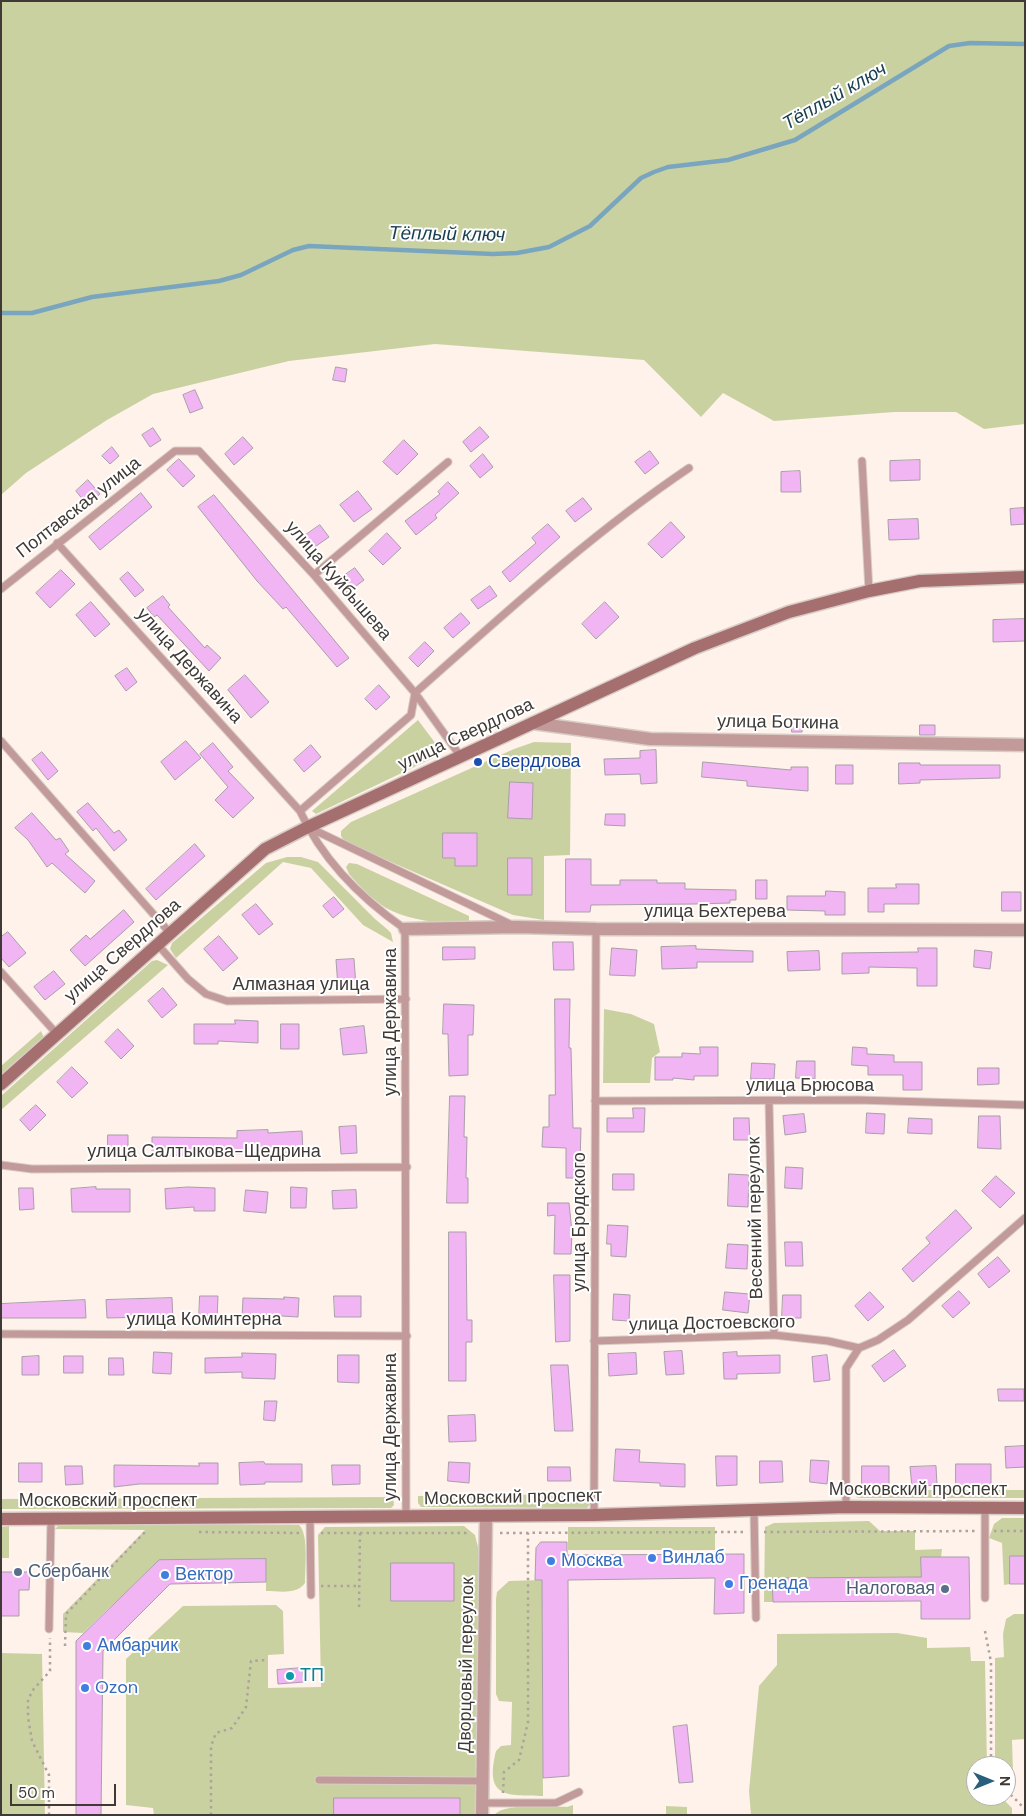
<!DOCTYPE html>
<html>
<head>
<meta charset="utf-8">
<style>
  body { margin:0 }
  #map { position:relative; width:1026px; height:1816px; overflow:hidden; background:#fef2ea; font-family:"DM Sans",sans-serif }
  canvas { display:block }
  .frame { position:absolute; inset:0; border:2px solid #403a36; pointer-events:none }
  .north { position:absolute; left:966px; top:1756px; width:50px; height:50px; box-sizing:border-box; background:#fff; border:1px solid #b3b0af; border-radius:50%; rotate:90deg; font-size:14px; font-weight:700; line-height:20px; text-align:center; color:#403a36 }
  .north::after { content:''; display:block; margin:auto; width:18px; height:22px; background:#2b607c; clip-path:polygon(50% 0,100% 100%,50% 72%,0 100%) }
  .scale { position:absolute; left:10px; top:1784px; width:106px; height:22px; box-sizing:border-box; border:2px solid #403a36; border-top:0; padding-left:6px; font-size:15px; line-height:18px; white-space:nowrap; color:#403a36; -webkit-text-stroke:4px #fff; paint-order:stroke }
</style>
</head>
<body>
<div id="map">
<canvas width="1026" height="1816"></canvas>
<div class="frame"></div>
<div class="north">N</div>
<div class="scale">50 m</div>
</div>
<script>
const ctx = document.querySelector('canvas').getContext('2d');
ctx.lineJoin = 'round';
function fillPath(path, color) {
  ctx.fillStyle = color;
  ctx.fill(path, 'evenodd');
}
function strokePath(path, color, width, dash) {
  ctx.strokeStyle = color;
  ctx.lineWidth = width;
  ctx.lineCap = dash ? 'butt' : 'round';
  ctx.setLineDash(dash || []);
  ctx.stroke(path);
}
function label(font, color, halo, rows, align = 'center') {
  ctx.font = font + ' "DM Sans",sans-serif';
  ctx.lineWidth = 4;
  ctx.setLineDash([]);
  ctx.textBaseline = 'middle';
  ctx.strokeStyle = halo;
  ctx.fillStyle = color;
  for (const [text, x, y, turn = 0] of rows) {
    ctx.save();
    ctx.translate(x, y);
    ctx.rotate((+turn || 0) * Math.PI / 180);
    ctx.textAlign = isNaN(turn) ? turn : align;
    if (halo) ctx.strokeText(text, 0, 0);
    ctx.fillText(text, 0, 0);
    ctx.restore();
  }
}
const green = new Path2D(`
  M1 1H1025V424L984 429 956 412H894L774 421 723 393 701 417 644 360 435 344 289 361 153 394 107 420 26 473 1 495Z
  M418 720 436 744 438 751 433 758 316 814 312 811Z
  M534 742 571 743 570 855 544 856V920L513 915 345 842 341 836V831L351 822 514 749Z
  M287 857H301L318 862 375 919 387 929 391 933 393 942 363 925 311 868 283 862 176 958 170 949 172 943 266 863Z
  M349 863 357 864 469 916V921C445 926 408 920 386 908 373 900 359 886 349 874L346 867Z
  M157 960 168 965 1 1110V1096L152 961Z
  M604 1009 631 1014 654 1024 660 1052 652 1058 650 1083H603Z
  M41 1031 44 1038 1 1079V1066Z
  M855 1490H1025V1498H860L856 1497Z
  M590 1494V1504L587 1508 421 1507 418 1503V1496Z
  M393 1497 394 1505 391 1508 1 1509V1499Z
  M1002 1518H1025V1556L1010 1557V1584L1004 1585 1002 1543 989 1538 994 1524Z
  M869 1521 880 1531H915V1550L942 1549 941 1557H921V1577L772 1578 773 1602H764L765 1527 774 1523Z
  M59 1525H299C309 1534 305 1569 305 1583 296 1595 280 1591 266 1591V1559L159 1560 83 1633 63 1632V1614L68 1609 145 1530 55 1529Z
  M9 1526V1558H1V1527Z
  M464 1526 475 1535 479 1551 475 1815H154L153 1808 126 1805V1659L183 1606 276 1605 283 1611 284 1654 268 1655V1688L321 1687 318 1535 325 1527Z
  M568 1527H715V1550H568Z
  M542 1580 543 1796C507 1795 484 1799 496 1751L501 1746 511 1745 512 1702 499 1701 496 1694V1599L497 1592 509 1581Z
  M1014 1614H1025V1739L1012 1740 1013 1771H1006V1766H995V1658L1004 1657 1003 1634 1006 1619Z
  M897 1633 927 1638V1648L970 1647 971 1661H985L987 1766H976V1796H1000L1012 1808V1815H751L749 1791 759 1686 777 1665V1634Z
  M1 1653 42 1654 45 1815H1Z
  M573 1805V1815H495C501 1803 553 1807 567 1807Z
  M666 1806 687 1807V1815H666Z`);
const stream = new Path2D(`
  M1 313H32L92 297 219 281 241 275 293 250 309 246 493 254 517 253 549 247 590 226 641 178 654 172 668 167 728 160 795 140 949 46 970 43 1025 44`);
const building = new Path2D(`
  M336 367 347 369 345 382 333 380Z
  M195 390 203 408 190 413 183 395Z
  M480 427 489 437 471 452 463 442Z
  M153 428 161 440 150 447 142 435Z
  M243 437 253 448 234 465 225 454Z
  M404 440 418 454 397 475 383 462Z
  M112 447 119 456 110 464 102 456Z
  M650 451 659 463 645 474 635 462Z
  M483 454 493 467 480 478 470 466Z
  M179 459 195 476 183 487 167 470Z
  M920 460V480L890 481V461Z
  M800 471 801 492H781V472Z
  M88 480 100 494 87 505 76 491Z
  M448 482 459 493 435 515 437 518 416 535 405 521 440 494 438 492Z
  M358 491 372 509 354 522 340 505Z
  M141 493 152 507 100 550 89 537Z
  M214 495 349 658 337 667 286 607 283 609 257 581 198 507Z
  M583 498 592 509 575 522 566 511Z
  M1024 508 1025 524 1011 525 1010 509Z
  M918 519 919 539 889 540 888 520Z
  M671 522 685 537 662 558 648 544Z
  M548 524 560 537 510 582 502 572 536 543 532 538Z
  M320 525 329 537 309 551 300 539Z
  M387 533 401 548 383 565 369 551Z
  M355 568 364 580 347 593 338 580Z
  M61 570 75 584 50 608 36 593Z
  M128 572 144 590 135 597 120 579Z
  M490 586 497 596 478 609 471 600Z
  M163 596 170 605 168 607 205 648 207 645 221 658 209 671 157 615 154 617 147 608Z
  M91 602 110 624 95 637 76 615Z
  M605 602 619 617 596 639 582 624Z
  M461 613 470 623 453 638 444 628Z
  M1025 619V641L993 642V620Z
  M425 642 434 651 418 667 409 658Z
  M127 668 137 682 126 691 115 676Z
  M245 675 269 702 251 718 228 690Z
  M379 685 390 697 376 710 365 699Z
  M792 718H803L802 732H792Z
  M920 725H935V735H920Z
  M186 741 201 758 175 780 161 762Z
  M213 743 233 767 228 771 254 798 233 818 215 800 228 787 200 754Z
  M311 745 321 757 304 772 294 760Z
  M656 750 657 783 641 784 640 774 605 775 604 759 640 758V751Z
  M42 752 58 771 48 780 32 760Z
  M703 762 791 770V767H808V791L747 786V781L702 777Z
  M899 763H920V765H1000V778L920 780V783L899 784Z
  M836 765H853V784H836Z
  M510 782 533 783 532 819 508 818Z
  M88 803 114 833 119 830 127 840 114 851 96 828 93 831 77 812Z
  M32 813 56 840 60 838 69 851 65 854 95 881 85 893 52 863 47 867 28 840 15 828Z
  M606 814H625V826L605 825Z
  M443 833H477V866H455V858H443Z
  M195 844 205 856 156 900 146 889Z
  M508 858H532V895H508Z
  M566 859H591V885H620V880H657V883H685V889L736 890V900H730V903L694 904 591 905 590 912H566Z
  M756 880H767V899H756Z
  M896 884H919V904H884V912H868V888H896Z
  M826 891 845 892V915H825V911L787 910V896H825Z
  M1002 892H1021V911H1002Z
  M334 897 344 909 333 918 323 906Z
  M256 904 273 924 259 935 242 915Z
  M124 910 134 922 85 966 70 950 86 935 90 939Z
  M8 932 26 953 9 967 1 958V937Z
  M219 936 238 958 223 971 204 949Z
  M553 942H573L574 970H554Z
  M696 946V949L753 951V962H697V968L662 969 661 947Z
  M443 947H475V959L443 960Z
  M612 948 637 950 635 976 610 975Z
  M918 948H937V986H917V968L869 967V973L842 974V953L918 952Z
  M975 950 992 952 990 969 974 967Z
  M819 951 820 970 788 971 787 952Z
  M354 959 356 986 338 987 336 960Z
  M54 971 65 984 45 1000 34 987Z
  M163 988 177 1005 162 1018 148 1001Z
  M555 999H570L569 1048H571L573 1128H581L580 1163H583V1178H566V1148L542 1147 543 1127H549V1095H555Z
  M444 1004 474 1005 473 1035H468V1075L449 1076 448 1034H443Z
  M235 1020 258 1021V1043L218 1041V1044H194V1024H235Z
  M281 1024H299V1049H281Z
  M364 1026 367 1053 343 1055 340 1029Z
  M118 1029 134 1046 121 1059 105 1042Z
  M700 1047H718V1076H694V1080L673 1078V1080H655V1057H682V1053L700 1054Z
  M853 1047 867 1048V1054L894 1055V1062H922V1090H903V1075H868V1066L852 1065Z
  M797 1061H815V1079L796 1078Z
  M752 1063 775 1064 774 1079H751Z
  M72 1067 88 1083 72 1098 57 1082Z
  M978 1068H999V1084L978 1085Z
  M450 1096H465L464 1137H467L466 1178H468V1203H447Z
  M36 1105 46 1115 30 1131 20 1120Z
  M633 1108H645L644 1132H607V1118H633Z
  M867 1113 885 1114 884 1134 866 1133Z
  M804 1114 806 1132 785 1135 783 1116Z
  M979 1116H1000L1001 1149 978 1148Z
  M734 1118H749L750 1140H734Z
  M909 1118 932 1119V1134L908 1133Z
  M356 1126 357 1153 341 1154 339 1127Z
  M268 1130V1133L302 1131 303 1152 152 1156V1137L237 1138V1131Z
  M108 1135H128V1154H108Z
  M786 1167 803 1168 802 1189 785 1188Z
  M613 1174H634V1190H613Z
  M729 1174 749 1175 748 1207 728 1206Z
  M996 1176 1015 1193 1000 1208 982 1191Z
  M96 1187V1189H130V1212H72L71 1189Z
  M188 1187 215 1188V1211H194V1207L166 1209 165 1189Z
  M291 1187 307 1188 306 1208H291Z
  M19 1188H33L34 1209 20 1210Z
  M246 1190 268 1192 266 1213 244 1211Z
  M356 1190 357 1208 333 1209 332 1191Z
  M548 1203H569L572 1232 571 1254H554L555 1215 548 1216Z
  M956 1210 972 1228 913 1282 902 1269 930 1243 926 1238Z
  M608 1225 628 1226 626 1257 611 1256V1244H607Z
  M449 1232H466L467 1320H472V1342H466V1381H449Z
  M785 1242H802L803 1266H786Z
  M728 1244 748 1245 747 1269 726 1268Z
  M998 1257 1010 1271 989 1288 978 1274Z
  M554 1275H570V1341L556 1342Z
  M959 1291 970 1303 953 1318 942 1306Z
  M725 1292 750 1294 748 1313 723 1310Z
  M870 1292 884 1307 868 1321 855 1306Z
  M614 1294 630 1295 629 1321 613 1320Z
  M783 1295H801V1318H782Z
  M200 1296H218L217 1320 199 1319Z
  M334 1296H361V1317H335Z
  M284 1297 299 1298 298 1317 265 1315V1319L242 1318 243 1298 284 1299Z
  M172 1298 173 1320 151 1321V1317L107 1318 106 1300Z
  M85 1300 86 1318H1V1304Z
  M894 1350 906 1366 884 1382 872 1366Z
  M682 1351 684 1374 666 1375 664 1352Z
  M154 1352 172 1353 171 1374 153 1373Z
  M737 1352V1356L780 1355V1373L737 1374V1379H724L723 1353Z
  M242 1353 276 1354 275 1379 242 1378V1372L205 1373V1358L242 1357Z
  M636 1353 637 1374 609 1376 608 1354Z
  M338 1355H359V1383L338 1382Z
  M827 1355 830 1380 814 1382 812 1357Z
  M39 1356V1375H22V1357Z
  M64 1356H83V1373H64Z
  M109 1358H123L124 1375H109Z
  M551 1365H568L573 1431H555Z
  M998 1389H1024V1401H999Z
  M265 1401H277L275 1421 264 1420Z
  M475 1415 476 1441 449 1442 448 1416Z
  M1025 1446V1467L1006 1468 1005 1447Z
  M616 1449 640 1450 639 1462 685 1464V1487L660 1486V1483L614 1481Z
  M716 1456H737V1485L717 1486Z
  M811 1460 829 1461 827 1484 810 1482Z
  M760 1461H782L783 1482 760 1483Z
  M264 1462 265 1464H302V1482H265V1484L240 1485 239 1463Z
  M449 1462 470 1463 469 1483 448 1481Z
  M19 1463H42V1482H19Z
  M199 1463H218V1484H139L114 1487V1465L199 1466Z
  M956 1464H991V1486H956Z
  M332 1465H360V1484L333 1485Z
  M65 1466H82L83 1484 66 1485Z
  M862 1466H889V1485H862Z
  M936 1466 937 1485 912 1487 910 1467Z
  M548 1467H570L571 1481H548Z
  M541 1542H567V1555L744 1554V1613L714 1614 715 1578 568 1580 569 1776 543 1778 542 1580H535L536 1548Z
  M1010 1556H1025V1584H1010Z
  M921 1557H969L970 1619H921V1601L773 1602 772 1578 921 1577Z
  M266 1559V1582L170 1584 103 1651 101 1815H76V1641L159 1560Z
  M391 1563H454V1601H391Z
  M1 1572H30L29 1590H19V1616H1Z
  M302 1668 304 1682 278 1684 277 1670Z
  M687 1725 693 1782 679 1783 673 1727Z
  M334 1798H460V1815H334Z`);
const path = new Path2D(`
  M994 1531H1025
  M199 1532 301 1533
  M764 1532 976 1531
  M321 1533H467
  M500 1533 746 1532
  M321 1586H359
  M359 1607 360 1533
  M985 1631 991 1662V1766
  M65 1646 66 1614 145 1532
  M1006 1790 1025 1809
  M503 1793 504 1772 519 1760 528 1722V1533
  M49 1815V1775L32 1741 28 1717V1701L32 1691 50 1671V1638
  M211 1815V1746L216 1733 232 1728 246 1707 251 1661 268 1660`);
const lane = new Path2D(`
  M862 461 869 591
  M57 543 300 811C322 859 362 899 405 929L406 1516
  M314 575 448 462
  M1 589 175 451H199L314 575 415 693 461 757
  M1 741 170 933
  M300 811 411 715 415 693C504 614 591 534 689 468
  M310 828 512 925
  M158 945 188 979 206 994 227 1001 406 999
  M1 972 56 1033
  M595 1101 858 1100 1025 1105
  M769 1101 774 1335
  M1 1165 32 1169 407 1167
  M1 1334 407 1336
  M594 1341 774 1335 828 1341 859 1348 878 1340 908 1320 1025 1218
  M846 1507V1368L859 1348
  M985 1508V1598
  M754 1510 756 1618
  M594 1515 596 929
  M310 1517 311 1595
  M49 1629 51 1519
  M319 1780 482 1781
  M483 1803H556L579 1792`);
const street = new Path2D(`
  M533 723 650 739 1025 745
  M405 929 517 927 596 929 1025 930
  M482 1815 486 1516`);
const secondary = new Path2D(`
  M1 1084 265 849 308 827 695 648 789 612 869 591 920 581 1025 577
  M1 1519 594 1515 846 1507 1025 1508`);
const markers = [
  [478,762,5,"#1a4fb4"],
  [652,1558,5,"#3f7fe0"],
  [551,1561,5,"#3f7fe0"],
  [18,1572,5,"#5c6f8a"],
  [165,1575,5,"#3f7fe0"],
  [729,1584,5,"#3f7fe0"],
  [945,1589,5,"#5c6f8a"],
  [87,1646,5,"#3f7fe0"],
  [290,1676,5,"#0f9aa8"],
  [85,1688,5,"#3f7fe0"]
];
const streetNames = [
  ["Полтавская улица",79,508,-38],
  ["улица Куйбышева",338,581,49],
  ["улица Державина",189,666,48],
  ["улица Боткина",778,723,1],
  ["улица Свердлова",466,735,-25],
  ["улица Бехтерева",715,912],
  ["улица Свердлова",123,951,-41],
  ["Алмазная улица",301,985],
  ["улица Державина",391,1022,-90],
  ["улица Брюсова",810,1086],
  ["улица Салтыкова-Щедрина",204,1152],
  ["Весенний переулок",756,1218,-91],
  ["улица Бродского",580,1222,-90],
  ["улица Коминтерна",204,1320],
  ["улица Достоевского",712,1324,-1],
  ["улица Державина",391,1427,-90],
  ["Московский проспект",918,1490],
  ["Московский проспект",513,1498,-1],
  ["Московский проспект",108,1501],
  ["Дворцовый переулок",467,1665,-89]
];
const transitNames = [
  ["Свердлова",488,762]
];
const shopNames = [
  ["Винлаб",662,1558],
  ["Москва",561,1561],
  ["Вектор",175,1575],
  ["Гренада",739,1584],
  ["Амбарчик",97,1646],
  ["Ozon",95,1688]
];
const serviceNames = [
  ["Сбербанк",28,1572],
  ["Налоговая",935,1589,"right"]
];
const cultureNames = [
  ["ТП",300,1676]
];
const waterNames = [
  ["Тёплый ключ",835,97,-30],
  ["Тёплый ключ",447,235,1]
];
fillPath(green, '#cad1a1');
strokePath(stream, '#79a6be', 4.5);
fillPath(building, '#f0b5f2');
strokePath(building, '#a99ea9', 1);
strokePath(lane, '#d8cdc6', 9);
strokePath(street, '#d8cdc6', 15);
strokePath(secondary, '#d8cdc6', 15);
strokePath(path, '#ada39d', 2.5, [2.5, 4]);
strokePath(lane, '#c29a9a', 7);
strokePath(street, '#c29a9a', 12);
strokePath(secondary, '#a66f6f', 12);
for (const [x, y, r, color] of markers) {
  const dot = new Path2D();
  dot.arc(x, y, r, 0, 2 * Math.PI);
  ctx.fillStyle = color;
  ctx.fill(dot);
  strokePath(dot, '#fff', 2);
}
label('18px', '#403a36', '#fff', streetNames);
label('18px', '#164399', '#fff', transitNames, 'left');
label('18px', '#366cbe', '#fff', shopNames, 'left');
label('18px', '#4e5e75', '#fff', serviceNames, 'left');
label('18px', '#0d838f', '#fff', cultureNames, 'left');
label('italic 19px', '#183e51', '#fff', waterNames);
</script>
</body>
</html>
